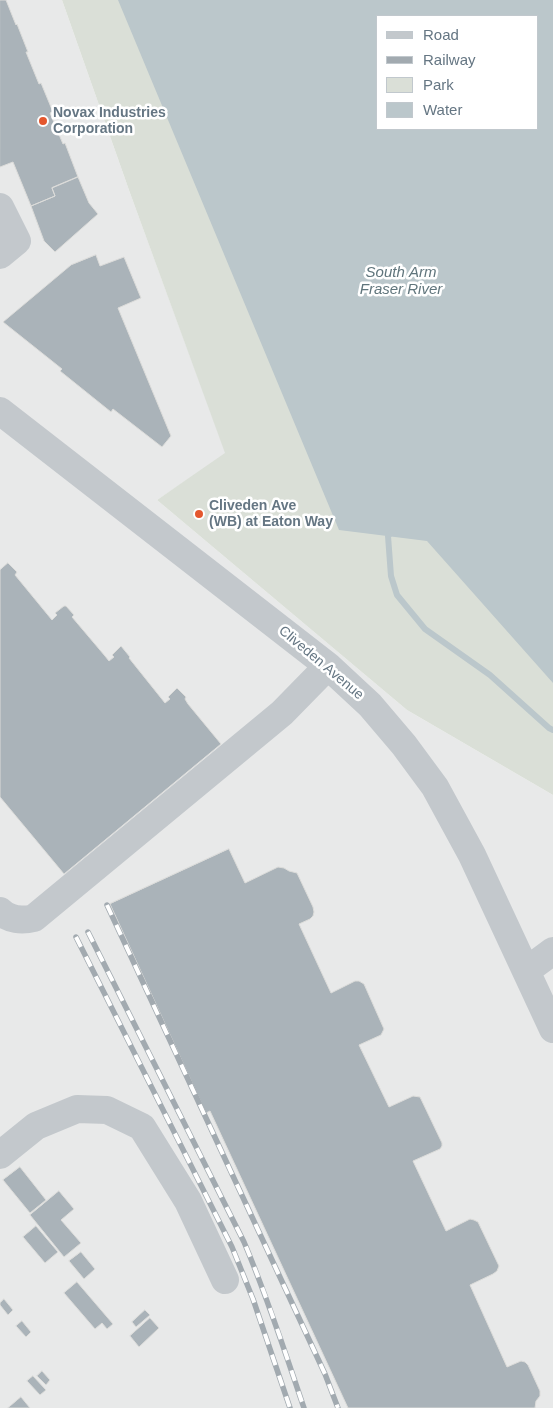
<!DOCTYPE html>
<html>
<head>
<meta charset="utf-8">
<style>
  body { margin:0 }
  #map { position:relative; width:553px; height:1408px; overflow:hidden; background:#fafaf8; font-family:Helvetica,sans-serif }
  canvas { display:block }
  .legend { position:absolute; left:376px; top:15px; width:162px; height:115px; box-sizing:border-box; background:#fff; border:1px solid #c1c8cd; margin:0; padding:6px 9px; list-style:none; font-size:15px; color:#657683 }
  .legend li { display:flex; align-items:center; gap:10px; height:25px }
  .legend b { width:25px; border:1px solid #c1c8cd }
</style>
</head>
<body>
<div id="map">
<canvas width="553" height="1408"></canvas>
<ul class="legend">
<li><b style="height:6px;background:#c3c8cc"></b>Road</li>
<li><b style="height:6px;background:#a2aab0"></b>Railway</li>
<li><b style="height:14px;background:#dadfd7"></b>Park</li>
<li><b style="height:14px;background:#bbc7cb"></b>Water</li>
</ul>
</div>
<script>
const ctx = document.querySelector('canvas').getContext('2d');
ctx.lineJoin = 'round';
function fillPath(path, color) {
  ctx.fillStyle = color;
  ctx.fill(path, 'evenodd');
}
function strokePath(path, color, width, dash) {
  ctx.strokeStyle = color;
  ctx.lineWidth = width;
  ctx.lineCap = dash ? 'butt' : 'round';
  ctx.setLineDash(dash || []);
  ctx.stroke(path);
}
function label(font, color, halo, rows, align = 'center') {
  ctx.font = font + ' Helvetica,sans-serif';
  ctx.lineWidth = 5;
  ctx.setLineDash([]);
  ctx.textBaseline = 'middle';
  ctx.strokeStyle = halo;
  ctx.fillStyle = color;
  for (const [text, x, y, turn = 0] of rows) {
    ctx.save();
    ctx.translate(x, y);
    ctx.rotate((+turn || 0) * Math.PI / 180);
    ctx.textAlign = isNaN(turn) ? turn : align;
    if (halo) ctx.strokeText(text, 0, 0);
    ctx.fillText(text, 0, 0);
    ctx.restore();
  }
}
const built = new Path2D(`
  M0 0H62L130 193 226 454 157 500 407 710 553 795V1408H0Z`);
const green = new Path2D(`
  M62 0H193L553 439V795L407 710 157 500 225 453 130 193Z`);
const water = new Path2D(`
  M118 0H553V683L427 541 339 530ZM377 16H537V129H377Z`);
const stream = new Path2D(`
  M393 531 388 536 391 576 397 595 425 629 490 675 549 728 553 730`);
const building = new Path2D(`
  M0 0H6L16 25 17 24 28 52H26L39 84 41 83 53 112 50 113 63 144 65 143 78 177 52 188 55 196 31 206 13 162 0 167Z
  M78 177 89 203 98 214 55 252 44 241 31 206 55 196 52 188Z
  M96 255 100 266 124 257 141 298 118 308 171 436 162 447 113 409 111 412 60 371 62 369 3 322 71 265Z
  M8 563 17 572 15 575 52 620 57 615 55 613 64 606H66L74 615 72 617 105 656 109 661 114 657 112 655 121 646 130 657 129 658 165 703 170 699 168 697 177 688 186 697 185 699 188 704 221 744 64 874 0 797V570Z
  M229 849 245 883 278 867 284 868 289 871 297 873 313 907 314 912 313 916 310 919 299 924 331 993 355 981H359L364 984 384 1029 381 1035 359 1045 389 1107 413 1096 420 1097 442 1143V1146L440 1149 413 1161 446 1231 470 1219 474 1220 478 1222 499 1266 497 1271 493 1274 470 1285 507 1367 521 1361 525 1362 528 1365 540 1391V1396L536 1401 535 1408H348L210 1111 206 1113 110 904Z
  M20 1167 46 1200 30 1213 3 1180Z
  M59 1191 74 1209 61 1220 81 1243 64 1257 30 1215Z
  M36 1226 58 1252 45 1263 23 1237Z
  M81 1252 95 1269 84 1279 69 1261Z
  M77 1282 113 1324 107 1329 102 1323 95 1329 64 1293Z
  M4 1299 13 1310 8 1315 0 1305V1303Z
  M145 1310 150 1315 136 1327 132 1322Z
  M150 1318 159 1328 139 1347 130 1336Z
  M22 1321 31 1332 26 1337 16 1326Z
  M42 1371 50 1380 46 1385 37 1376Z
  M33 1376 46 1390 40 1395 27 1381Z
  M21 1397 30 1408H8Z`);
const minor = new Path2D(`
  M0 207 17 241 0 255
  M0 411 328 666 370 705 404 745 435 787 472 855 553 1029
  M0 911C9 920 22 921 34 918L282 713 328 666
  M526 971 553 951
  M0 1155 36 1126 77 1109 107 1110 142 1127 188 1201 225 1280`);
const rail = new Path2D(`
  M107 905 325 1374 338 1408
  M88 932 244 1242C267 1296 285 1352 304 1408
  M76 937 232 1247 253 1299 290 1408`);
const markers = [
  [43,121,5,"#e4572e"],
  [199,514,5,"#e4572e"]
];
const poiNames = [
  ["Novax Industries",53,113],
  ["Corporation",53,129],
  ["Cliveden Ave",209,506],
  ["(WB) at Eaton Way",209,522]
];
const streetNames = [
  ["Cliveden Avenue",321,663,40]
];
const waterNames = [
  ["South Arm",401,273],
  ["Fraser River",401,290]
];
fillPath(built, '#e8e9e9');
fillPath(green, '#dadfd7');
fillPath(water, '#bbc7cb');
strokePath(stream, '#bbc7cb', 6);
fillPath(building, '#aab3b9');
strokePath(building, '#dcdcda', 1);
strokePath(minor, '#c3c8cc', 28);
strokePath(rail, '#a2aab0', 5.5);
strokePath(rail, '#fff', 4, [11]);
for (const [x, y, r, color] of markers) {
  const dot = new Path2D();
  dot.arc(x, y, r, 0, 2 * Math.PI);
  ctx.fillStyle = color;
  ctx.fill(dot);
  strokePath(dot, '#fff', 2);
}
label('bold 14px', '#657683', '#fff', poiNames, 'left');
label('14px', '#657683', '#fff', streetNames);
label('italic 15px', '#60757c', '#fff', waterNames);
</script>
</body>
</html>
